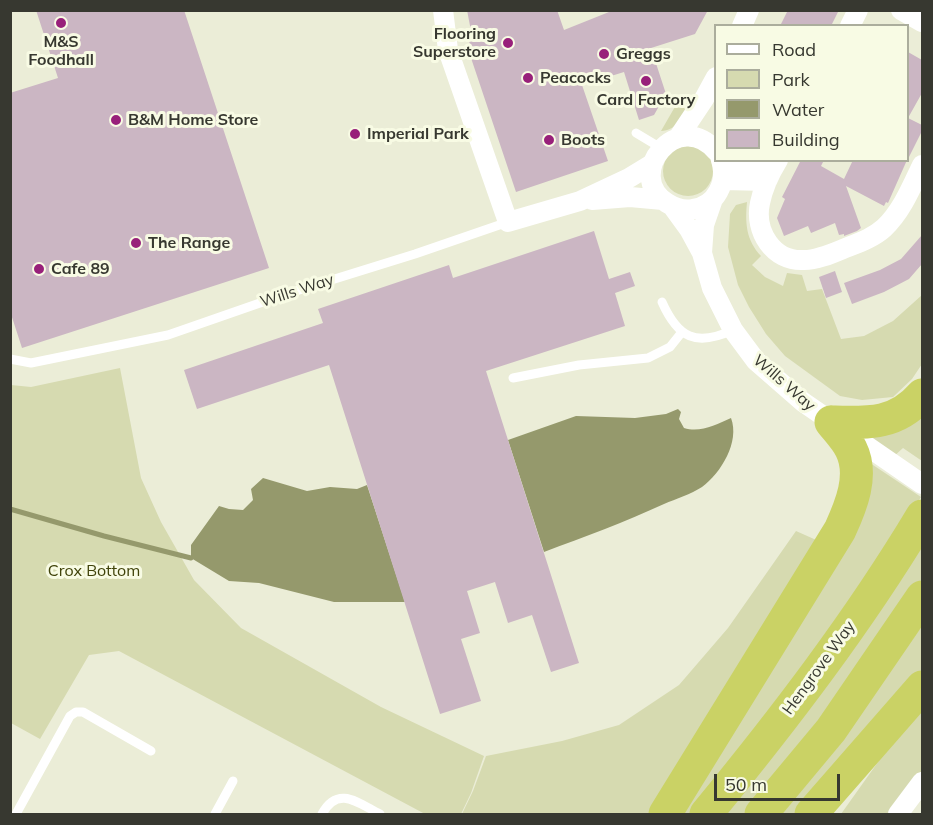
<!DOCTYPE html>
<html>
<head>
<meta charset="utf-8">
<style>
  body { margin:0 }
  #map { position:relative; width:933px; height:825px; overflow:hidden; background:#ebedd7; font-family:Mulish,sans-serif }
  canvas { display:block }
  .frame { position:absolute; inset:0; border:12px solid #373830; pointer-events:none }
  .legend { position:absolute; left:714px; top:24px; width:195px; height:138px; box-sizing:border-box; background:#f8fbe4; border:2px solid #abad9c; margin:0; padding:8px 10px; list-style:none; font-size:18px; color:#373830 }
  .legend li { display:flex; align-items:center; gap:12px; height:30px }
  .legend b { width:30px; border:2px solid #abad9c }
  .scale { position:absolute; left:714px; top:774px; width:126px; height:27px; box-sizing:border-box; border:3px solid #373830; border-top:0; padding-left:8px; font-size:18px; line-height:21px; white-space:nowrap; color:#373830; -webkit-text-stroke:4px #f8fbe4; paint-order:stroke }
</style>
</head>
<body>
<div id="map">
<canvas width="933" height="825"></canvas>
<div class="frame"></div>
<ul class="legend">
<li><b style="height:8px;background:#fff"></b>Road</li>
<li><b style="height:16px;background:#d6dab0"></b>Park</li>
<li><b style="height:16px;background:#95996c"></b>Water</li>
<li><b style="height:16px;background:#cbb6c3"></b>Building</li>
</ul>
<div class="scale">50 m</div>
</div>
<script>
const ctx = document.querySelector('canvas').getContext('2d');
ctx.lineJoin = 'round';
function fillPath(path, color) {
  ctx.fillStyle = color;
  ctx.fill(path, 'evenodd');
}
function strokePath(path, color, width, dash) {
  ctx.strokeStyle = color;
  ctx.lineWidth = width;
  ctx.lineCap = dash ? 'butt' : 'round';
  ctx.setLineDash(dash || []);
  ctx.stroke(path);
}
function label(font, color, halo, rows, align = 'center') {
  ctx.font = font + ' Mulish,sans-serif';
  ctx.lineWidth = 6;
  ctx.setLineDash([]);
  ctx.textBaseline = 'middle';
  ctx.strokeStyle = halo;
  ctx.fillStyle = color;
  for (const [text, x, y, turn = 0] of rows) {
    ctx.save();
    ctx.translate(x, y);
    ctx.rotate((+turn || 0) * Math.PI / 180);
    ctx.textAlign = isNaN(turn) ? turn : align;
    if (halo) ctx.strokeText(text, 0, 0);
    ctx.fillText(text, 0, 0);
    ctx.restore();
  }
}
const green = new Path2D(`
  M684 101 691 105C683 116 676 131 661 131L676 105Z
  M663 171a25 25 0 1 1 50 0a25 25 0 1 1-50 0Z
  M747 202C745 223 746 240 761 256L752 265 765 277 783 286 787 273 802 275 807 291 822 289 841 339 864 336 893 321 922 295V364L912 379 893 397 862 400 840 396 785 356 766 334 749 307 738 285 728 247 730 214 736 205Z
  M120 368 141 478 161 522 194 580 241 628 381 707 484 756 471 793 461 814H425L119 651 89 655 40 739 11 723V385L31 387Z
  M922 408V461L903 448 892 458 860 435Z
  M867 461 921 497 856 601 692 814H684L678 810Z
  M796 531 823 543 657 814H462L473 791 486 756 562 741 619 725 679 685 728 628Z
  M922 539V580L898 617 749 814H718Z
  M922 626V672L797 814H782L840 740Z
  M922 706V771L893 814H841L893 741Z`);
const water = new Path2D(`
  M678 409 681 412 679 419 684 428C700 433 716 425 731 418 740 442 721 473 702 487 691 494 676 499 664 504 625 522 584 537 544 552L508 440 576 416 635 418 666 414Z
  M263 478 307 491 330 487 357 489 367 485 405 602H334L259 583 229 581 191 558V545L219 506 229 509 243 510 253 500 251 489Z`);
const stream = new Path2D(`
  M10 509 104 536 191 558`);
const building = new Path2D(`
  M36 10H184L269 268 22 348 10 311V93L58 78Z
  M467 10H557L564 30 614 10H708L695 34 651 48 666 94 654 115 639 120 624 72 582 85 608 161 516 192 468 49 471 48 468 38 471 31Z
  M788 10H839L831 26H780Z
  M908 52 922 60V93L908 118 922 125V131L908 159Z
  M801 160H824L821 166 844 179 853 160H907L888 203 886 202 884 206 846 186 861 228 857 231 844 236V234L839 235 835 223 811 233 808 226 784 236 777 218 785 199 782 197Z
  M594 231 609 279 630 272 635 286 615 293 625 326 486 371 579 663 551 672 532 615 508 623 495 582 467 591 480 633 461 639 481 701 440 714 329 365 197 409 184 370 323 323 318 309 449 265 453 278Z
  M922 235V264L909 279 884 292 852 304 844 283 880 270 901 259Z
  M835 271 842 292 826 298 819 277Z`);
const lane = new Path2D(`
  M636 133 661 148
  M662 302C678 338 696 347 733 330
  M10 359 31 363 168 335 280 296 415 254 508 222
  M513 378 579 365 648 358 670 347 682 332
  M16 814 70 716 76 712H83L151 751
  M215 814 233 781
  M322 814C338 785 358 803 380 814`);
const street = new Path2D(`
  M443 10 448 50 508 222 580 201 629 178 652 164
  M901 10 922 22
  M742 26 749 10
  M850 26 858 10
  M678 138 704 99 716 77
  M716 151C678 107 623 175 667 203 675 208 683 211 693 209 716 206 728 182 721 160
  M778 160C770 173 763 188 760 203 754 231 773 262 804 260 817 260 831 254 843 249 858 243 873 238 884 228 902 211 912 186 922 165
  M722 163H776
  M723 180 767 181
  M592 200 630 197 663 200
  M673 207 689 229 702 253 712 288 733 330 756 361 803 402 922 484
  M702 253 704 225 713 199
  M898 814 922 782`);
const highway = new Path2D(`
  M831 422C868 423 896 425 922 395
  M665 814 840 530C851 506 864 475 851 449 846 439 838 431 831 422
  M706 814C784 719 859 621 922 516
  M761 814 831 730 922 597
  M811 814 922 687`);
const markers = [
  [61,23,6,"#98207a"],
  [508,43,6,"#98207a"],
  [604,54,6,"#98207a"],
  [528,78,6,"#98207a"],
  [646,81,6,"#98207a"],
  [116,120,6,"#98207a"],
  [355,134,6,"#98207a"],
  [549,140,6,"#98207a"],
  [136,243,6,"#98207a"],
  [39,269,6,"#98207a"]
];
const poiNames = [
  ["Flooring",496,34,"right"],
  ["Superstore",496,52,"right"],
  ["M&S",61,42,"center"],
  ["Foodhall",61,60,"center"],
  ["Greggs",616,54],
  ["Peacocks",540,78],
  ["Card Factory",646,100,"center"],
  ["B&M Home Store",128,120],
  ["Imperial Park",367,134],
  ["Boots",561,140],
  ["The Range",148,243],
  ["Cafe 89",51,269]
];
const streetNames = [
  ["Wills Way",297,291,-18],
  ["Wills Way",784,383,41],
  ["Hengrove Way",819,668,-54]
];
const parkNames = [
  ["Crox Bottom",94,571]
];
fillPath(green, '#d6dab0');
fillPath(water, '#95996c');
strokePath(stream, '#95996c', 5);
fillPath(building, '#cbb6c3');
strokePath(lane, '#fff', 9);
strokePath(street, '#fff', 20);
strokePath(highway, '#cad265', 33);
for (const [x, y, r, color] of markers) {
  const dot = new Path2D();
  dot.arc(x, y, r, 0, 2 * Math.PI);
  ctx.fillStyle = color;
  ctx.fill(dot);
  strokePath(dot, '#f8fbe4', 2);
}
label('bold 16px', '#373830', '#f8fbe4', poiNames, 'left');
label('16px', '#373830', '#f8fbe4', streetNames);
label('16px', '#40430a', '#f8fbe4', parkNames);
</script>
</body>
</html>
